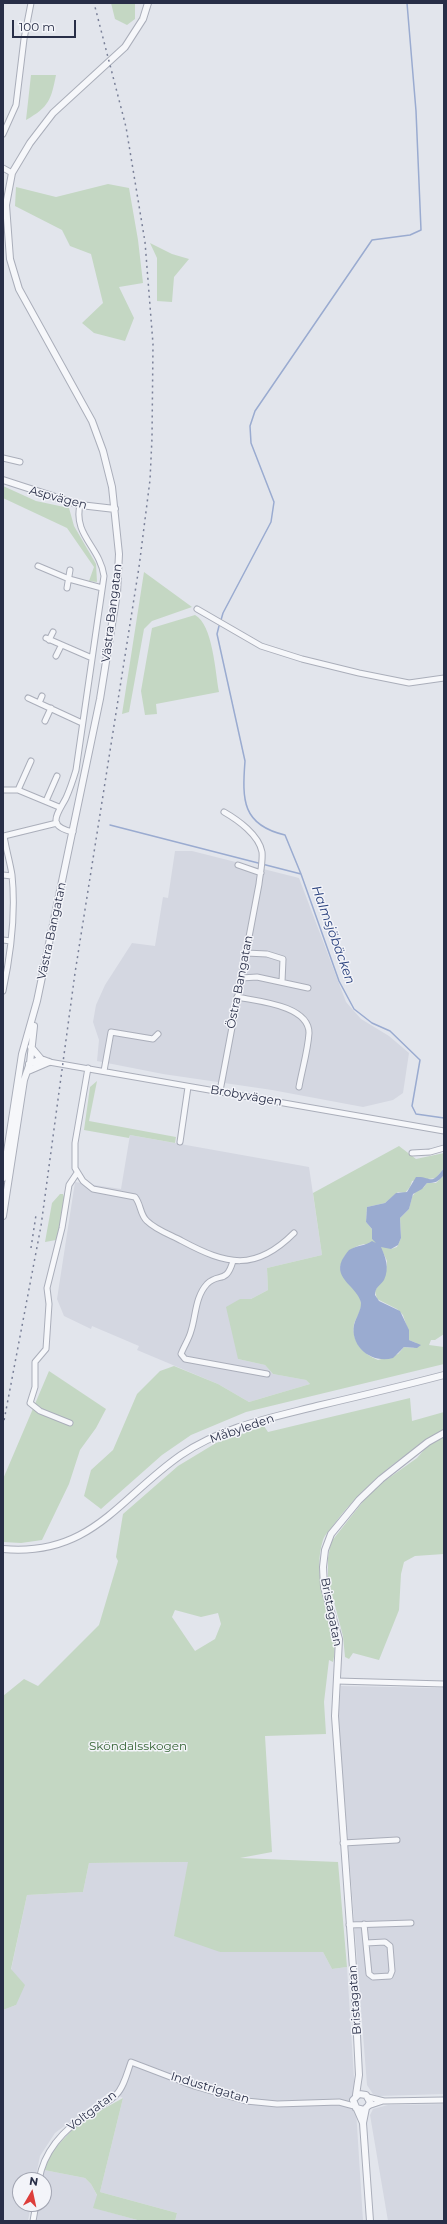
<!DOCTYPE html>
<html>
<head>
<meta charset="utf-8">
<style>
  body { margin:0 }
  #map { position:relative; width:447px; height:2224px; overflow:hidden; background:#e2e5ec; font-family:Montserrat,sans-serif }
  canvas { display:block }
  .frame { position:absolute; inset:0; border:4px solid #282e47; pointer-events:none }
  .north { position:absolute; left:12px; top:2172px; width:40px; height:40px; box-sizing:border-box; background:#f3f4f9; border:1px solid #a2a5b2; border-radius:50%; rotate:9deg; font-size:11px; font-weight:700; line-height:16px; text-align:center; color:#282e47 }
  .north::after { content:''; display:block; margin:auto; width:14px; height:18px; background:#dd3e3b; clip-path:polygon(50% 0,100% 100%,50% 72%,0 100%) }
  .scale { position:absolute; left:12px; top:20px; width:64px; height:18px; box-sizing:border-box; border:2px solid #282e47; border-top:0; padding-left:5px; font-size:12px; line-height:14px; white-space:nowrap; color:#282e47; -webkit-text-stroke:3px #f3f4f9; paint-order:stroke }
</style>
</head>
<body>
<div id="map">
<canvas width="447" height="2224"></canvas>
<div class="frame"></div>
<div class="north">N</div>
<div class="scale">100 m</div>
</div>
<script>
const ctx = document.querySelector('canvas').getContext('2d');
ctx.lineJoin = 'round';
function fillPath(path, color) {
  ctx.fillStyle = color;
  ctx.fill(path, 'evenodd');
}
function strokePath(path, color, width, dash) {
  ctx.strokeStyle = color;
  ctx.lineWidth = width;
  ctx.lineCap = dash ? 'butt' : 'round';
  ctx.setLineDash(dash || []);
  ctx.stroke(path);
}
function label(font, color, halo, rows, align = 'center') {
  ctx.font = font + ' Montserrat,sans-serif';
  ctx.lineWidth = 3;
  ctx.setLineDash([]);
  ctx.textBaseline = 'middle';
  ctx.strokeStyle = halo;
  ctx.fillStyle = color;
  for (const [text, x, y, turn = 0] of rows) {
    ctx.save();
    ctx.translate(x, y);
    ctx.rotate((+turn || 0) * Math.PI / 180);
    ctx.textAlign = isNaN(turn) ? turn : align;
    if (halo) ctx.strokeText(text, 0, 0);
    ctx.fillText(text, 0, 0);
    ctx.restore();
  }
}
const built = new Path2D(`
  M175 851H192L299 878 346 1002 361 1019 389 1036 409 1053 403 1093 393 1100 363 1107 272 1090 163 1074 97 1061 99 1040 93 1022 96 1005 105 985 132 943 155 946 163 897 168 898Z
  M130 1135 309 1167 322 1255 267 1268 268 1290 251 1299H240L238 1359 265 1365 273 1374 306 1380 310 1384 249 1402 218 1384 137 1350 139 1346 92 1326 91 1329 64 1316 57 1299 75 1182 121 1189Z
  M341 1686 444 1688V2094L378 2096 373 2094 367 2085 338 1716Z
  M188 1862 220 1952H323L332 1969 347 1967 363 2221H175L177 2213 100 2192 123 2098 111 2091 55 2133 40 2156 35 2180H20V2204H31L28 2221H3V2010L16 2005 11 1970 27 1895 83 1892 89 1863Z
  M444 2104V2221H388L370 2115 373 2109 388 2105Z
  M44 2170 85 2178 91 2184 105 2211 141 2221H36L38 2204H44V2180H42Z`);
const green = new Path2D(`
  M111 3H135V19L127 25 115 19Z
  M31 75H56C51 100 49 107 26 120Z
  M108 184 129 188 138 240 143 283 119 287 134 318 125 341 94 333 82 323 103 303 91 254 70 246 62 230 15 206 16 187 56 197Z
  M150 243 172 254 189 259 174 277 172 302 157 301V258Z
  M3 486 36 501 69 508 74 526 96 564 97 582 89 581 94 567 67 528 3 498Z
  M144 572 192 607 152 621 144 629 129 712 122 714Z
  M195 615C213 625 215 671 219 692L156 704 157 714 145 715 141 691 152 628Z
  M97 1081 89 1121 176 1137 175 1143 130 1135 129 1138 84 1130 90 1087Z
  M399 1146 416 1159 444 1153V1168L436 1178 412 1181 410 1187 405 1193 398 1192 385 1203 367 1207 366 1222 372 1229V1239L391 1249 397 1247 401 1238 400 1218 409 1209 412 1197 416 1191 424 1187 427 1183H436L444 1175V1334L435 1340H431L429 1345 444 1347V1364L246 1412 191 1435 162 1455 101 1509 84 1496 91 1470 113 1450 137 1394 160 1371 174 1366 218 1384 249 1402 310 1384 306 1380 273 1374 265 1365 238 1359 226 1307 240 1299H251L268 1290 267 1268 322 1255 313 1193ZM364 1244 382 1250 387 1261 386 1271 375 1291 377 1299 397 1309 403 1315 409 1333V1340L416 1343 414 1348 404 1347 398 1354 378 1360C363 1354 351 1341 354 1324 356 1317 362 1311 361 1303 360 1291 347 1278 340 1269 342 1255 351 1247 364 1244Z
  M60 1194H63L64 1197 58 1236 56 1240 45 1242 52 1203Z
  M49 1371 106 1409 96 1428 80 1450 69 1484 42 1540 21 1543 3 1542V1479Z
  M410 1398 412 1421 444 1412V1431C403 1453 363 1486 335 1523 332 1528 325 1534 323 1540 318 1555 319 1570 321 1585 324 1612 340 1635 333 1662L329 1660 324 1702 326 1734 265 1736 272 1852 240 1858 338 1862 347 1967 332 1969 323 1952H220L174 1936 188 1862 89 1863 83 1892 27 1895 11 1969 25 1985 16 2005 3 2010V1696L24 1679 38 1686 99 1625 118 1561 116 1557 123 1514 178 1466 216 1443 264 1426 268 1432ZM175 1610 201 1617 218 1613 221 1624 215 1639 195 1651 172 1617Z
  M444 1435V1554L415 1556 404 1562 401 1574 399 1610 379 1660 353 1653 349 1659 345 1657 343 1636 328 1579V1558L331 1542 372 1490 417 1458 430 1443Z
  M123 2098 100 2192 177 2213 175 2221H141L93 2208 97 2195 91 2184 85 2178 44 2170 51 2152 80 2122Z`);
const water = new Path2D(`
  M444 1168V1175C438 1182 435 1183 427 1183L422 1189 413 1194 409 1209 400 1218 401 1238 398 1245 391 1249 381 1247C385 1256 390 1268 384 1280 380 1286 375 1287 375 1295L379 1301 400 1311 409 1330V1340L421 1345 417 1348 404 1347 393 1358C372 1364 350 1347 354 1325 356 1317 361 1311 361 1303 358 1287 333 1279 342 1260 344 1257 346 1253 349 1250 357 1245 366 1246 372 1241L376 1243 372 1239V1229L366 1222 367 1207 385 1203 396 1193 407 1192 416 1177C432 1176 430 1187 444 1168Z`);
const stream = new Path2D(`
  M221 620 223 613 271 522 274 502 251 443 250 426 255 411 372 240 410 235 421 230 416 111 407 3
  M219 626 217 634 245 761C242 800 242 825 285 835L301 874
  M110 825 301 874 339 981 354 1009 372 1023 390 1031 420 1060 412 1106 416 1114 444 1118`);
const minor = new Path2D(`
  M3 134 16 105 24 39 31 3
  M3 168 12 173
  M3 458 20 462
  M38 566 69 579 102 588
  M67 588 70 570
  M197 609 261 646 302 659 359 673 409 683 444 678
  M46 638 92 658
  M49 640 53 632
  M56 656 61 646
  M28 698 82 723
  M39 703 42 696
  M45 721 51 708
  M3 790H18L59 807
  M18 790 31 761
  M46 801 57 776
  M73 832C46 826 57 815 66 798 70 789 73 780 76 770L104 576C100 547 73 535 80 505
  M238 865 261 873
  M3 875 12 876
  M3 940 11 941
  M246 953 267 954 283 959 282 982
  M241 978 257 977 308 988
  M3 991C11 953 16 914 12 875 10 862 6 849 4 836L57 823
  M237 997C256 1001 309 1005 309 1033 308 1050 302 1070 299 1087
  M49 1062 444 1131
  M88 1068 75 1143V1168L83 1181 93 1189 135 1197C141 1204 140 1215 147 1221 156 1230 171 1235 182 1241 227 1265 255 1272 294 1233
  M104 1071 111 1032 153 1039 158 1034
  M220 1091 259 884C260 874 263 862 262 852 259 835 238 820 224 812
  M180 1142 188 1087
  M412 1153 430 1152 444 1148
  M233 1261C226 1285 219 1272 207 1284 195 1297 196 1316 191 1331 189 1339 184 1346 181 1354L185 1359 267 1374
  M70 1423 40 1411 30 1403 35 1387V1362L46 1349 49 1304 47 1288 62 1228 69 1185 77 1173
  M337 1681 444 1684
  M343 1843 397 1840
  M364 1924 369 1974 373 1977 390 1976 392 1971 390 1946 385 1942 366 1943
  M349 1925 411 1923
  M368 2097 384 2101 444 2100
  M368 2106 383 2101
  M39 2180C44 2150 65 2128 91 2112 99 2106 109 2102 116 2095 124 2087 127 2073 131 2062L194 2086 246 2101 277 2104 339 2102 354 2106
  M33 2221 36 2204`);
const tertiary = new Path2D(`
  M3 480 80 505 115 509
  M31 1047 41 1059 49 1062
  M29 1064 41 1059
  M28 1071 49 1062
  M3 1178 22 1054 37 1001 100 699 117 593 119 554 112 487 103 451 92 421 19 289 10 259 6 205 12 173 30 143 53 113 125 47 143 19 148 3
  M3 1216 24 1080 30 1063 34 1026
  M3 1549C91 1557 119 1498 181 1455 222 1427 270 1418 317 1406 360 1396 402 1386 444 1375
  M356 2095 359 2075 355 1996 335 1716 339 1639 324 1587 323 1567 325 1550 331 1534 359 1500 381 1479 428 1442 444 1433
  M356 2108 364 2110 368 2106 370 2102 366 2095 359 2094 353 2100 363 2123
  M366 2108 363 2123 370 2221`);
const rail = new Path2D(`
  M31 1248 36 1215
  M3 1426 41 1226 75 973 139 567 150 480 152 438 153 344 145 242 126 127 94 3`);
const streetNames = [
  ["Aspvägen",58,498,15],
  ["Västra Bangatan",112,613,-83],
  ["Västra Bangatan",52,931,-78],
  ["Östra Bangatan",240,982,-79],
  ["Brobyvägen",246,1096,10],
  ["Måbyleden",242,1429,-19],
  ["Bristagatan",331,1612,79],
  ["Bristagatan",355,2000,-94],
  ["Industrigatan",210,2088,17],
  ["Voltgatan",92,2111,-37]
];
const parkNames = [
  ["Sköndalsskogen",138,1746]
];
const waterNames = [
  ["Halmsjöbäcken",333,935,70]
];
fillPath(built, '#d4d7e1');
fillPath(green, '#c4d7c3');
fillPath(water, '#9aabd0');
strokePath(stream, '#9aabd0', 1.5);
strokePath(minor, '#aaaeba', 7);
strokePath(tertiary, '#aaaeba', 8);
strokePath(minor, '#f6f7fa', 5);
strokePath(tertiary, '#f6f7fa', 6);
strokePath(rail, '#7a8098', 1.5, [2, 4]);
label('12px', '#282e47', '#f3f4f9', streetNames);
label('12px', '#356434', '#f3f4f9', parkNames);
label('italic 13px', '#2d447f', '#f3f4f9', waterNames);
</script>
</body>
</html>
